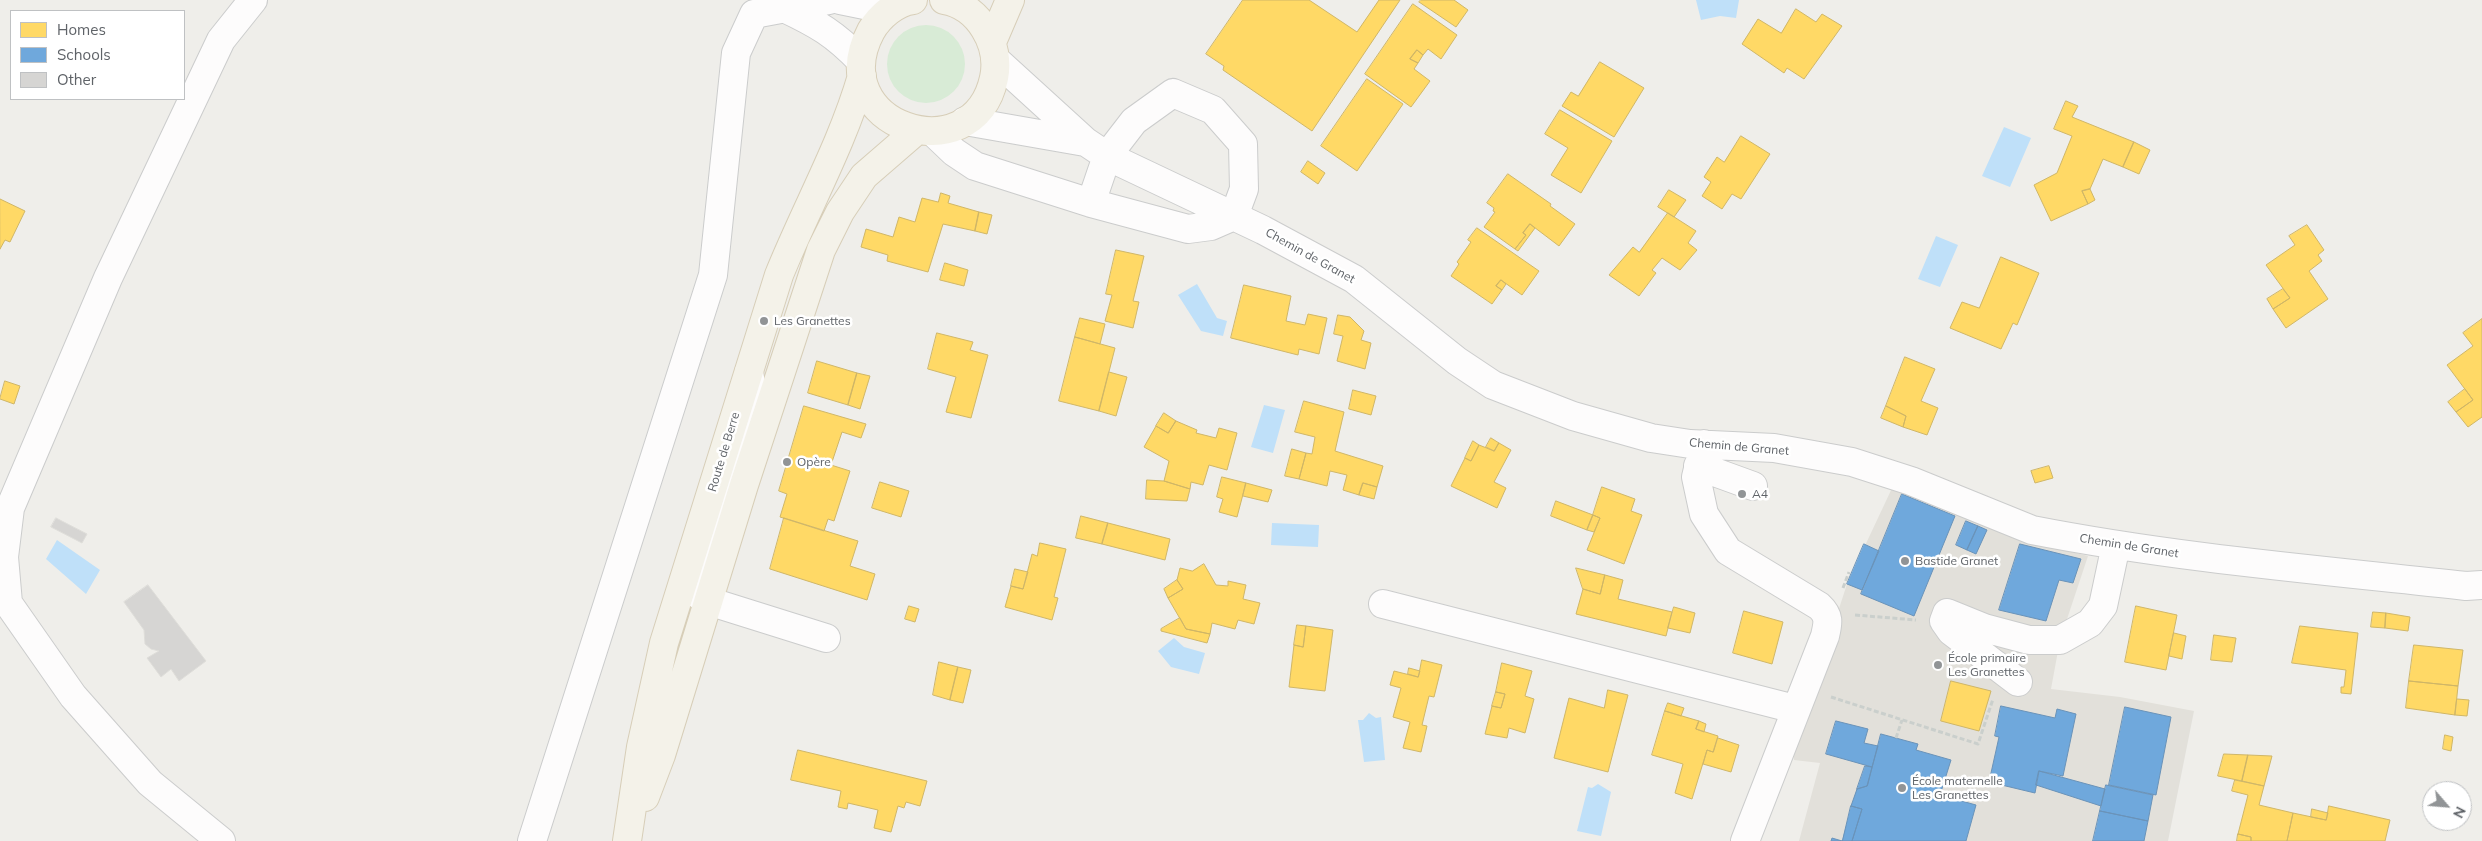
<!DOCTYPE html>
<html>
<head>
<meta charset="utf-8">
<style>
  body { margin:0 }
  #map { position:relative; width:2482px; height:841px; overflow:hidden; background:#efeeea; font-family:Mulish,sans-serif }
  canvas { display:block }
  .legend { position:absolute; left:10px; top:10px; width:175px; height:90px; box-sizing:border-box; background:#fff; border:1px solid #bfc1c3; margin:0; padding:6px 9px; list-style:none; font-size:15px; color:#5f6368 }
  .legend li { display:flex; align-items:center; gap:10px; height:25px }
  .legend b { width:25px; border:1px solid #bfc1c3 }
  .north { position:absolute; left:2422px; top:781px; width:50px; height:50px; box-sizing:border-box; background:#fff; border:1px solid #bfc1c3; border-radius:50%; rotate:117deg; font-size:14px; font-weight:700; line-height:20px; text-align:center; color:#5f6368 }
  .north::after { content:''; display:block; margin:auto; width:18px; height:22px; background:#919496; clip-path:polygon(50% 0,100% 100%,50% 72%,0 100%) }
</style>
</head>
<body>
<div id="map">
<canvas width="2482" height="841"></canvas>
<ul class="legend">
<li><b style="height:14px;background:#ffd966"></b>Homes</li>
<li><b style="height:14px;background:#6fa8dc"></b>Schools</li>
<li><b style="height:14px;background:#d6d5d3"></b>Other</li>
</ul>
<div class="north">N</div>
</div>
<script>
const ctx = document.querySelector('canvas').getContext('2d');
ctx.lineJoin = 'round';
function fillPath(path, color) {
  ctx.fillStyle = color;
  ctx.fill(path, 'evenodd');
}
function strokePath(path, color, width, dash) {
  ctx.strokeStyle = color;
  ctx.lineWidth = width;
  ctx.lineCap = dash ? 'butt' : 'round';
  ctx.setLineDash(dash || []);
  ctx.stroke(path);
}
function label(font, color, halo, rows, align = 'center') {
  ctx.font = font + ' Mulish,sans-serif';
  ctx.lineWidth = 5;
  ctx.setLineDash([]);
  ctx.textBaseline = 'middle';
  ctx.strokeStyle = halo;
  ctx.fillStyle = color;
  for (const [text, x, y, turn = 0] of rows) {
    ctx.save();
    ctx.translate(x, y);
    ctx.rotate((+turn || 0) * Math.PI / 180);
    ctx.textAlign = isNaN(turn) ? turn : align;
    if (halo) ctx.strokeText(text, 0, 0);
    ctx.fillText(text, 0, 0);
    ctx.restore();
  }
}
const education = new Path2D(`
  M1893 486 2024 540 2088 556 2060 640 2051 689 2120 697 2194 711 2168 841H1799L1820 763 1794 760 1793 750 1847 584Z`);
const green = new Path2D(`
  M887 64a39 39 0 1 1 78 0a39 39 0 1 1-78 0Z`);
const water = new Path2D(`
  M1696 0H1739L1736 18 1720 16 1701 20Z
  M2004 127 2031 138 2010 187 1982 176Z
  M1936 236 1958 245 1940 287 1918 279Z
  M1197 284 1217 318 1227 321 1223 336 1201 331 1178 295Z
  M1264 405 1285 410 1273 453 1251 447Z
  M1272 523 1319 525 1318 547 1271 545Z
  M57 540 100 570 86 594 46 559Z
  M1174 638 1184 647 1205 653 1199 674 1171 667 1158 651Z
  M1369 713 1376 718 1381 717 1385 760 1364 762 1358 720H1363Z
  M1598 784 1611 792 1601 836 1577 831 1588 787 1592 788Z`);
const homes = new Path2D(`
  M1243 0H1309L1357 32 1379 0H1400L1312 131 1223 70 1224 66 1206 54Z
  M1421 0H1454L1468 10 1456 27 1419 2Z
  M1413 4 1457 35 1441 59 1428 49 1423 55 1417 50 1410 59 1418 63 1414 69 1430 81 1411 107 1365 74Z
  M1796 9 1816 22 1822 14 1842 26 1804 79 1787 68 1784 73 1742 44 1758 19 1781 33Z
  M1417 50 1423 55 1418 63 1410 59Z
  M1600 62 1644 88 1614 137 1562 106 1571 92 1578 96Z
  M1367 79 1403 104 1357 171 1321 146Z
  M2066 101 2078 106 2072 117 2134 142 2123 167 2103 159 2090 189 2082 191 2088 204 2051 221 2034 185 2057 173 2072 136 2054 129Z
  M1560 110 1612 141 1581 193 1551 175 1568 148 1545 134Z
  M1741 136 1770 154 1741 199 1732 194 1722 209 1702 196 1711 182 1704 177 1717 157 1724 162Z
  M2134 142 2150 150 2139 174 2123 167Z
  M1308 161 1325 173 1318 184 1301 172Z
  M1508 174 1551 204 1550 206 1575 224 1559 246 1530 224 1523 233 1526 235 1515 249 1484 227 1495 212 1493 211 1494 208 1487 203Z
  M2090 189 2095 200 2088 204 2082 191Z
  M1669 190 1686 200 1674 217 1658 207Z
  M941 193 950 196 948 203 979 212 975 231 943 224 928 272 887 261 888 255 861 247 866 229 893 237 899 217 915 222 922 198 938 202Z
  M0 199 25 211 10 242 5 240 0 249Z
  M979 212 992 215 987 234 975 231Z
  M1668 213 1696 231 1688 243 1697 250 1680 270 1662 258 1652 270 1656 273 1639 296 1609 275 1633 247 1639 252Z
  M1530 224 1535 228 1518 251 1515 249 1526 235 1523 233Z
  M2307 225 2324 250 2318 255 2322 261 2309 271 2328 299 2286 328 2273 309 2290 298 2266 265 2295 245 2289 236Z
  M1477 228 1539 271 1522 295 1501 280 1496 286 1502 290 1492 304 1451 276 1459 264 1457 262 1471 242 1468 240Z
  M1116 250 1144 256 1133 301 1139 302 1133 328 1105 321 1112 295 1106 294Z
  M2001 257 2039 273 2017 325 2013 323 2001 349 1950 328 1962 302 1979 308Z
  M945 263 968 270 964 286 940 280Z
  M1501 280 1506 284 1502 290 1496 286Z
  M1244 285 1291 296 1286 321 1305 325 1308 314 1327 318 1319 354 1299 349 1298 355 1231 338Z
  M2283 289 2290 298 2273 309 2267 299Z
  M1338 315 1350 317 1364 331 1361 340 1371 343 1365 369 1337 361 1343 336 1334 334Z
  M1080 318 1105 324 1100 344 1075 337Z
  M2482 319V417L2468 427 2456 412 2473 400 2447 365 2473 346 2463 333Z
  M937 333 973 342 970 350 988 355 971 418 946 412 956 377 928 369Z
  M1075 337 1115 348 1099 411 1059 401Z
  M1905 357 1935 369 1921 401 1938 408 1927 435 1903 427 1906 416 1886 406Z
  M817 361 857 373 848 405 808 393Z
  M1109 372 1127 377 1116 416 1099 411Z
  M857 373 870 376 860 409 848 405Z
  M5 381 20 386 14 404 0 399Z
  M2465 389 2473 400 2456 412 2448 402Z
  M1353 390 1376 396 1371 415 1349 409Z
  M1304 401 1344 412 1335 451 1383 466 1377 487 1363 483 1359 495 1343 490 1347 475 1330 471 1327 486 1299 479 1306 453 1312 454 1315 437 1295 432Z
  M804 406 866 424 861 438 842 432 831 465 850 471 834 521 828 519 824 531 780 517 787 494 779 491Z
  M1886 406 1906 416 1903 427 1881 418Z
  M1164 413 1176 421 1168 433 1156 426Z
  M1176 421 1197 430 1196 433 1216 438 1219 428 1237 433 1227 470 1209 465 1203 485 1191 482 1190 489 1164 481 1169 461 1144 447 1156 426 1168 433Z
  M1491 438 1499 443 1494 451 1486 447Z
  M1473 441 1479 445 1471 461 1465 458Z
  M1499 443 1511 450 1494 482 1506 488 1497 508 1451 486 1465 458 1471 461 1479 445 1494 451Z
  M1292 449 1306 453 1299 479 1285 476Z
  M2049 466 2053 478 2035 483 2031 471Z
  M1222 477 1246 483 1237 517 1219 512 1223 499 1217 497Z
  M1147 480 1164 481 1190 489 1187 501 1146 499Z
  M880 482 909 491 901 517 872 508Z
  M1246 483 1272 490 1268 502 1243 496Z
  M1363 483 1377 487 1374 499 1359 495Z
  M1602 487 1635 499 1631 511 1642 515 1624 564 1587 550 1600 518 1593 515Z
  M1556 501 1593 515 1587 530 1551 516Z
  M1593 515 1600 518 1594 532 1587 530Z
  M1081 516 1108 523 1102 544 1076 538Z
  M784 518 858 541 850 566 875 574 867 600 770 569Z
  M1108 523 1170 539 1165 560 1102 544Z
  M1040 543 1066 549 1054 597 1058 598 1052 620 1005 607 1011 586 1023 589 1032 554 1037 556Z
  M1204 564 1216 585 1228 586V581L1246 585 1243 599 1260 603 1254 624 1238 620 1235 629 1212 623 1210 634 1186 629 1168 598 1183 589 1177 580 1180 568 1192 571Z
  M1576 568 1605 575 1600 594 1583 589Z
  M1015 569 1028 572 1023 589 1011 586Z
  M1605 575 1623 580 1618 599 1672 612 1666 636 1576 614 1583 589 1600 594Z
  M1177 580 1183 589 1168 598 1164 589Z
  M909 606 919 609 915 622 905 619Z
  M2136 606 2177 615 2166 670 2125 662Z
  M1674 607 1695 613 1690 633 1668 628Z
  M1744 611 1783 622 1772 664 1733 653Z
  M2373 612 2386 613 2385 628 2371 627Z
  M2386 613 2410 617 2408 631 2385 628Z
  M1180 618 1186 629 1210 634 1207 643 1161 631V629Z
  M1297 625 1306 626 1303 647 1294 645Z
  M1306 626 1333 630 1325 691 1289 687 1294 645 1303 647Z
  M2300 626 2358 633 2351 694 2341 693V687H2344L2346 670 2292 663Z
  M2174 633 2186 636 2182 659 2169 656Z
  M2214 635 2236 638 2232 662 2211 660Z
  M2414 645 2463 650 2458 686 2409 681Z
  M1422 660 1442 665 1434 697 1429 696 1422 725 1427 726 1421 752 1403 748 1410 722 1393 717 1401 688 1390 685 1394 671 1418 677Z
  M939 662 958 667 950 700 933 695Z
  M1502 663 1532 671 1525 696 1534 699 1525 733 1509 728 1507 738 1485 734 1492 706 1501 708 1505 694 1496 692Z
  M958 667 971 670 963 703 950 700Z
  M1409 668 1420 671 1418 677 1408 674Z
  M1951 681 1991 691 1979 731 1941 721Z
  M2409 681 2458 686 2455 715 2406 708Z
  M1608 690 1628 695 1608 772 1554 758 1569 698 1604 708Z
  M1496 692 1505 694 1501 708 1492 706Z
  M2457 699 2469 700 2467 716 2455 715Z
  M1668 703 1684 708 1681 716 1665 711Z
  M1665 711 1699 721 1696 729 1718 736 1713 752 1707 750 1692 799 1675 793 1683 764 1652 755Z
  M1699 721 1706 724 1704 732 1696 729Z
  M2445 735 2453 737 2451 751 2443 749Z
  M1718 738 1739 745 1731 772 1703 764 1707 750 1713 752Z
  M798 750 927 781 920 806 906 802 904 808 898 806 891 832 874 828 878 810 848 803 847 809 838 807 841 791 791 780Z
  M2224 754 2248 755 2242 781 2218 776Z
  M2248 755 2272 756 2264 786 2242 781Z
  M2235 780 2264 786 2259 805 2293 813 2287 841H2251V837L2238 834 2248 795 2232 791Z
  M2329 806 2390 820 2385 841H2287L2293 813 2326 820Z
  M2312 809 2328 813 2326 820 2311 817Z
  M2238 834 2251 837V841H2237Z`);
const schools = new Path2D(`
  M1902 494 1955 516 1914 616 1861 594Z
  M1966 521 1978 526 1967 550 1956 545Z
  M1978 526 1987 530 1976 554 1967 550Z
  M1864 544 1879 551 1862 590 1847 584Z
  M2020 544 2081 559 2073 583 2059 580 2046 621 1999 610Z
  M2001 706 2055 718 2057 709 2076 714 2063 776 2039 771 2035 793 1989 782 1999 737 1995 736Z
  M2125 707 2171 717 2156 795 2109 785Z
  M1836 721 1868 729 1864 743 1878 746 1872 767 1826 754Z
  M1881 734 1918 744 1916 750 1951 760 1940 795 1976 805 1966 841H1852L1862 809 1851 806 1857 789 1867 786Z
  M1865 766 1872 767 1867 786 1857 789Z
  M2039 771 2105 789 2101 806 2036 785Z
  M2106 785 2153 795 2148 821 2100 811Z
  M1851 806 1862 809 1852 841H1831L1832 838 1842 841Z
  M2100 811 2148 821 2144 841H2093Z`);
const building = new Path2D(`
  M56 518 87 534 82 543 51 527Z
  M148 585 206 661 179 681 171 669 161 677 147 658 159 651 151 649 145 644 144 630 124 602Z`);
const path = new Path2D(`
  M1843 588 1849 572
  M1855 615 1916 620
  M1831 697 1978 744 1993 699
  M1896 738 1902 720`);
const minor = new Path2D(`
  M840 0 889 10
  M784 8C818 24 835 34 861 61
  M996 60 1086 142 1107 156 1263 230 1354 279 1457 361 1493 385 1573 416 1651 438 1690 444 1774 448 1852 462 1911 481 2032 530C2175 558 2321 570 2466 586L2482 585
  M965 121 1085 142
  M933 132 954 152 975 166 1091 203 1188 229 1211 226 1234 216 1244 189 1243 144 1213 110 1173 93 1134 121 1107 156 1091 203
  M749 372 754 402 698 584 699 595 708 601 826 638
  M1704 444 1696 477 1704 514 1728 551 1819 606C1830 616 1828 623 1825 636L1745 841
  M1698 466 1753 486
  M1383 604 1795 709
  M2018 682 1951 631 1944 621 1947 613 1984 628 2029 640H2060L2090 623 2103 606 2116 545
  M221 841 150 783 73 696 8 603 4 557 10 508 108 278 221 40 253 0
  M532 841 713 275 736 53 754 14 829 0`);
const major = new Path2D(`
  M913 0C896 2 879 17 871 31 821 125 973 176 994 78 1001 45 979 6 944 0
  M992 42 1010 0
  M645 797 661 755 744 485 821 250 840 212 864 176 916 131
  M627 841 641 747 664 643 779 275C806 208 842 145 862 76`);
const markers = [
  [764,321,5,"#919496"],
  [787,462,5,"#919496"],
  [1742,494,5,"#919496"],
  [1905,561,5,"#919496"],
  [1938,665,5,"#919496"],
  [1902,788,5,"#919496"]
];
const streetNames = [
  ["Chemin de Granet",1310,256,29],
  ["Chemin de Granet",1739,447,5],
  ["Route de Berre",724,452,-73],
  ["Chemin de Granet",2129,546,9]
];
const poiNames = [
  ["Les Granettes",774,321],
  ["Opère",797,462],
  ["A4",1752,494],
  ["Bastide Granet",1915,561],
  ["École primaire",1948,658],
  ["Les Granettes",1948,672],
  ["École maternelle",1912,781],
  ["Les Granettes",1912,795]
];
fillPath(education, '#e2e0da');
fillPath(green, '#d8ebd6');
fillPath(water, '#bfe0f9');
fillPath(homes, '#ffd966');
strokePath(homes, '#cfb667', 1);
fillPath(schools, '#6fa8dc');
strokePath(schools, '#6a93b9', 1);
fillPath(building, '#d6d5d3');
strokePath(building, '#deddd9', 1);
strokePath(minor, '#cbcccc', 30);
strokePath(major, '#d7ceb8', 30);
strokePath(path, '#cacfcc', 3, [5, 2.5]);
strokePath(minor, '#fdfcfc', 28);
strokePath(major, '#f4f2e9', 28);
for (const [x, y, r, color] of markers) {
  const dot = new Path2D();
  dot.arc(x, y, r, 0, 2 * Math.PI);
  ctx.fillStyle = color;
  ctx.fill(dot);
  strokePath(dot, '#fff', 2);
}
label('12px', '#5f6368', '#fff', streetNames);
label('12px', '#5f6368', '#fff', poiNames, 'left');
</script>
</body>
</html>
